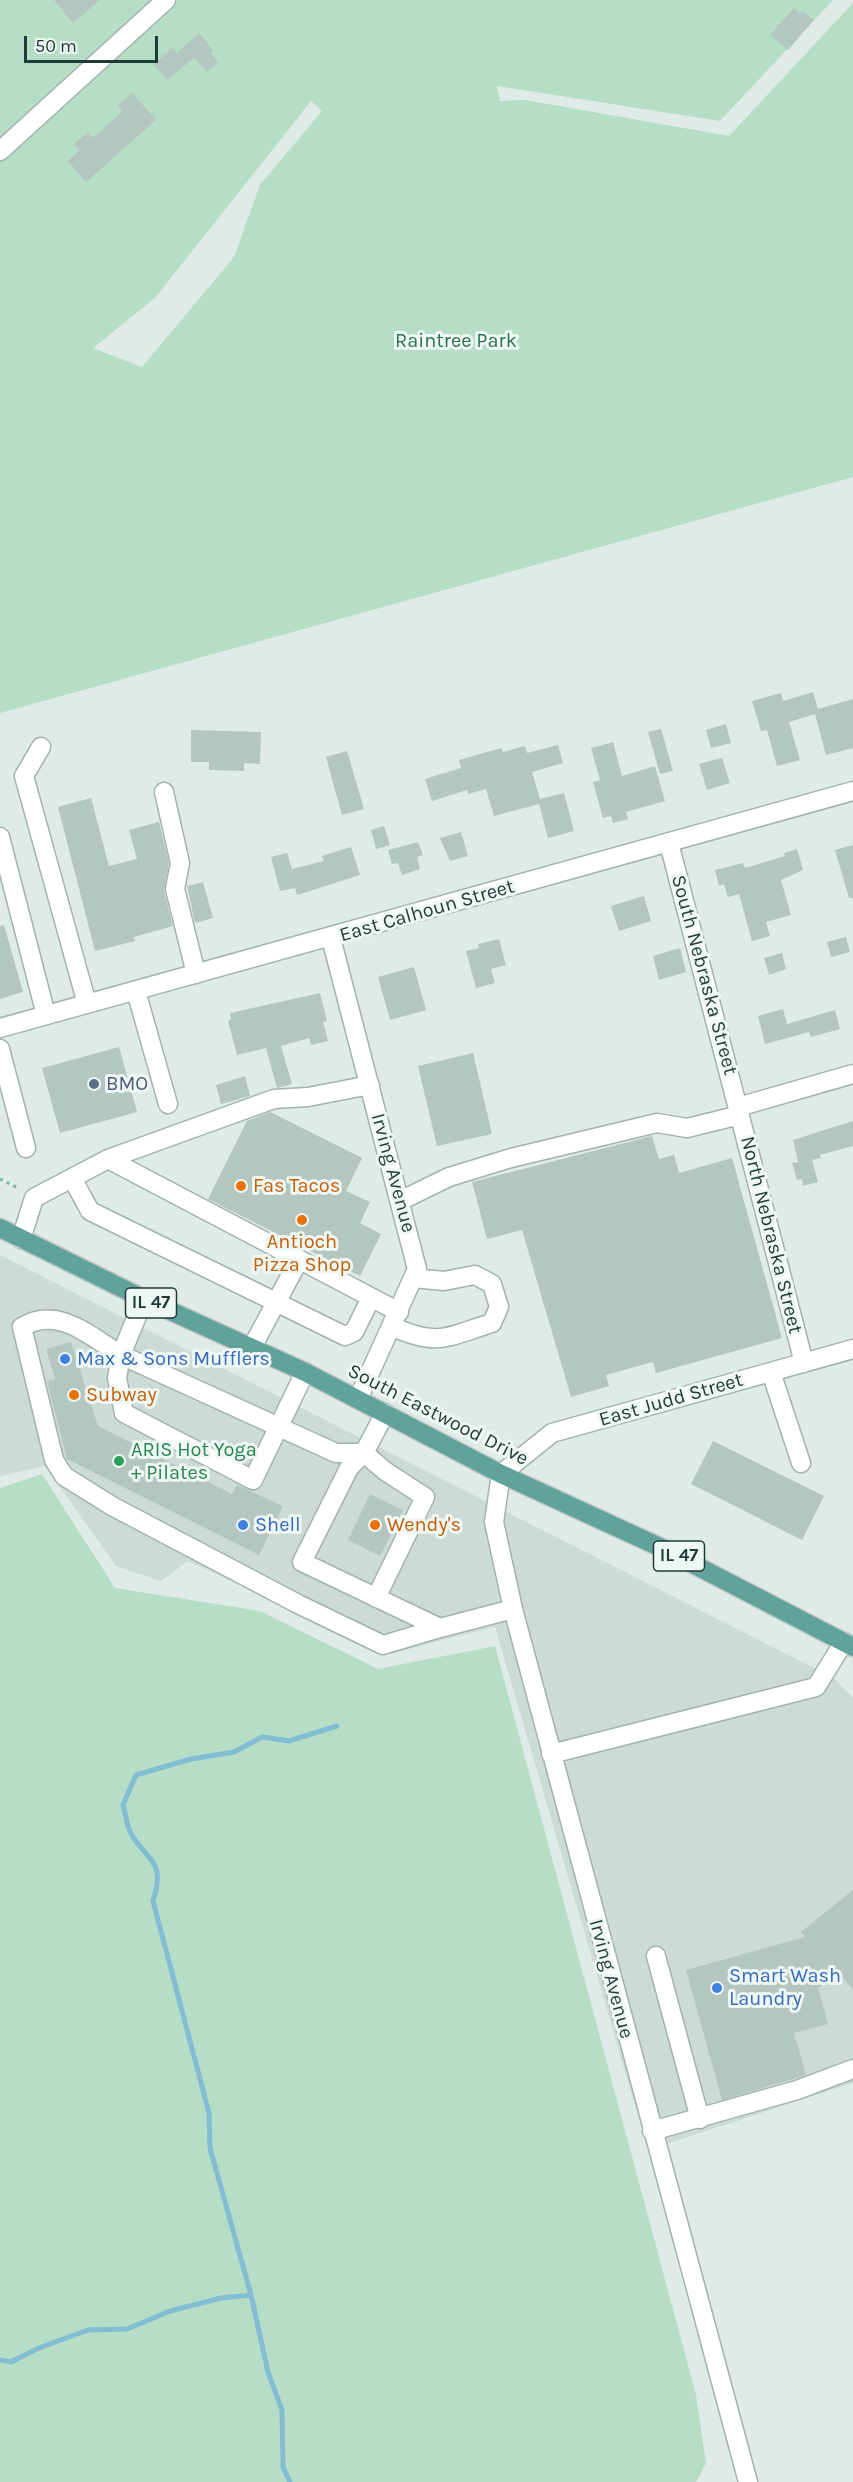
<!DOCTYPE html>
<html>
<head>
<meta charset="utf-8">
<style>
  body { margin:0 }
  #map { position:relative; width:853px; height:2482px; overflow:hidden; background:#dfebe7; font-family:Karla,sans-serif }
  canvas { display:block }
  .scale { position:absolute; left:24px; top:36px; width:134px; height:27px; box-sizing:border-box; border:3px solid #1f3b37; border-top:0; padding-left:8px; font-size:18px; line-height:21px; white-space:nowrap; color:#1f3b37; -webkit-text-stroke:4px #eff7f4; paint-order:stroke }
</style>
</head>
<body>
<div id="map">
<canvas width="853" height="2482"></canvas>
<div class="scale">50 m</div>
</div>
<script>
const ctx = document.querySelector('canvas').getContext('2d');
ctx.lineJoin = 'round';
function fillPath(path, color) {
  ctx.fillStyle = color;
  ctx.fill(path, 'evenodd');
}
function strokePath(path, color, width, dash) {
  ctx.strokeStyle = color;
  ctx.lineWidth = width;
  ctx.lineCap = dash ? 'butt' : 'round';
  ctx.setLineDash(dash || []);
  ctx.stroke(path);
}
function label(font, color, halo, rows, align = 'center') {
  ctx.font = font + ' Karla,sans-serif';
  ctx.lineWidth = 6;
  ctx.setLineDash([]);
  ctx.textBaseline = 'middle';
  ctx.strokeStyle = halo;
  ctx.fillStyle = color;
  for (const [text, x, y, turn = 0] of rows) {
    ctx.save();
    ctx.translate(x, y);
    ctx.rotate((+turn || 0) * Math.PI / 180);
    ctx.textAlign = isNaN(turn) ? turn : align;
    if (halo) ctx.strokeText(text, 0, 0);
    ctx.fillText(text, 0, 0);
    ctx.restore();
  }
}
const built = new Path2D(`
  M0 1255 834 1678 853 1698V2083L648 2150 495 1627 388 1654 188 1561 161 1581 116 1566 45 1466 0 1476Z`);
const green = new Path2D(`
  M0 0H833L720 121 497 86 500 101 525 100 729 136 853 3V477L0 713ZM311 101 322 111 260 185 234 257 142 367 93 348 155 298Z
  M42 1474 115 1588 260 1611 378 1669 495 1646 696 2395 706 2463 696 2482H0V1488Z`);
const stream = new Path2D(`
  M0 2360 11 2362 39 2348 88 2330 127 2329 170 2311 221 2298 251 2295
  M290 2482 283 2467 282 2410 268 2372 251 2295 210 2148 209 2113 153 1901C165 1863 151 1863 133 1837 127 1829 126 1815 123 1805L136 1775 191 1759 234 1752 262 1737 289 1741 337 1726`);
const building = new Path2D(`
  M54 0H100L73 23Z
  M794 8 800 14 802 11 814 20 788 50 770 35Z
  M199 33 213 50 210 53 218 62 207 72 194 58 167 80 153 64 173 48 177 53Z
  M132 93 156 120 86 182 68 161 80 150 74 144 88 132 93 138 123 111 118 105Z
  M813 692 818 709 853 699V748L826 755 815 714 789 722 800 760 777 766 767 730 761 731 752 701 781 693 783 701Z
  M726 724 731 743 711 748 706 730Z
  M661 729 673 771 660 774 648 732Z
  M191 730 261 732 260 764 244 763V771L209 770V762H191Z
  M613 742 622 776 655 766 665 801 626 812 628 819 613 823 611 816 603 818 593 782 600 780 591 748Z
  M558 745 563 763 532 772 540 799 564 793 574 831 548 838 539 804 494 816 486 789 468 794 467 790 432 801 425 779 461 768 459 760 501 748 503 752 525 746 527 753Z
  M347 751 364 809 342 815 326 757Z
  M722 758 730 783 707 790 699 764Z
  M91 798 109 866 137 859 129 830 159 822 169 863 164 891 173 926 134 937 135 941 95 951 58 807Z
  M384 826 390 845 376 849 371 830Z
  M461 832 468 856 450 861 440 838Z
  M418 842 423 855 417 857 420 869 402 875 398 863 392 864 388 850Z
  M853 845V898H849L835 850Z
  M351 847 360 875 297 895 295 888 280 891 271 857 287 853 292 869 324 861 322 856Z
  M797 849 803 870 781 880 791 915 766 922 770 936 752 941 739 894 728 897 724 884 719 886 715 870 743 863 745 868 785 856 784 853Z
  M203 882 213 918 195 923 187 886Z
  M644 896 651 921 619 931 611 906Z
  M4 925 23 992 0 999V926Z
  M846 937 850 952 831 957 827 942Z
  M499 939 506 965 491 969 495 983 476 988 466 951 479 948 478 944Z
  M680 948 686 972 659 980 653 956Z
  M782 953 786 969 769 975 764 958Z
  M414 967 426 1010 390 1020 378 977Z
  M320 993 327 1021 323 1022 328 1041 311 1045 309 1038 281 1046 292 1084 277 1088 266 1048 237 1055 228 1021 231 1020 230 1013Z
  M783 1009 787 1024 835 1010 840 1029 811 1037 809 1032 765 1044 758 1016Z
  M119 1047 137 1112 60 1133 42 1068Z
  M473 1053 492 1134 437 1146 418 1066Z
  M245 1076 250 1096 221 1104 216 1085Z
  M270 1112 362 1158 346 1191 370 1202 360 1223 381 1234 360 1276 208 1199 247 1121Z
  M853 1121V1146L820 1155 821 1158 812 1160 818 1182 803 1186 802 1179 797 1180 792 1163 798 1162 793 1140Z
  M652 1136 659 1159 674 1155 679 1173 732 1158 782 1338 656 1373 653 1362 606 1375 609 1386 571 1397 522 1230 487 1239 472 1182Z
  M71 1342 98 1426 232 1494 237 1485 283 1506 259 1555 67 1459 47 1381 55 1379 46 1349Z
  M713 1441 824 1496 802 1540 691 1484Z
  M370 1494 403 1510 380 1556 348 1540Z
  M853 1890V1990L838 1972 818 1988 828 2024 794 2033 806 2075 722 2100 686 1970 805 1937 801 1932Z`);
const path = new Path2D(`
  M0 1179 20 1189`);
const minor = new Path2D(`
  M0 151 166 0
  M41 747 24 776 87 1004
  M164 792 180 863 175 889 196 974
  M0 837 46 1015
  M669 843 804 1363
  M331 938 417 1269 358 1399
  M136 991 168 1104
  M0 1028 853 791
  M0 1049 26 1148
  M738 1107 853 1074
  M108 1159 274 1099 308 1097 370 1085
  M72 1178 90 1211 345 1336 354 1332 371 1298
  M400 1201 449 1177 511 1158 657 1123 687 1128 740 1115
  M21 1239 34 1198 108 1159 399 1312
  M144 1299 121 1355C91 1337 58 1305 22 1327L54 1460 64 1476 112 1506 298 1604 383 1645 440 1628
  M393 1327C439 1347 446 1337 492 1323L499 1307 492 1284 475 1275 444 1281 413 1278
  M251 1349 299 1260
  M305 1372 253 1480 124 1413 117 1378 121 1355 336 1453H364L385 1471 425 1497 376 1598
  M771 1372 801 1463
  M385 1413 364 1453 349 1468 302 1562 440 1628 513 1609
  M551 1754 816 1687 844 1642
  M656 1956 700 2119
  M652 2131 797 2090 853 2069
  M748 2482 513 1609 494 1522 501 1474 552 1433 853 1349`);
const major = new Path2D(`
  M0 1228 144 1299 305 1372 501 1474 664 1549 853 1647`);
const markers = [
  [94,1084,6,"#5c6f8a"],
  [241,1186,6,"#e8710a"],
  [302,1220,6,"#e8710a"],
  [65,1359,6,"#3f7fe0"],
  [74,1395,6,"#e8710a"],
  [119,1461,6,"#2e9e5b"],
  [243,1525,6,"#3f7fe0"],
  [375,1525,6,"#e8710a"],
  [717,1988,6,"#3f7fe0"]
];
const shields = [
  [151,1303,51],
  [679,1556,51]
];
const shieldNames = [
  ["IL 47",151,1303],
  ["IL 47",679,1556]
];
const parkNames = [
  ["Raintree Park",456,341]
];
const streetNames = [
  ["East Calhoun Street",427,911,-16],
  ["South Nebraska Street",704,975,75],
  ["Irving Avenue",393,1173,75],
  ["North Nebraska Street",771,1235,76],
  ["East Judd Street",671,1400,-16],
  ["South Eastwood Drive",438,1415,27],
  ["Irving Avenue",611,1979,75]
];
const serviceNames = [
  ["BMO",106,1084]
];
const foodNames = [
  ["Fas Tacos",253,1186],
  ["Antioch",302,1242,"center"],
  ["Pizza Shop",302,1265,"center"],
  ["Subway",86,1395],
  ["Wendy's",387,1525]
];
const shopNames = [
  ["Max & Sons Mufflers",77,1359],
  ["Shell",255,1525],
  ["Smart Wash",729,1976],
  ["Laundry",729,1999]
];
const leisureNames = [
  ["ARIS Hot Yoga",131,1450],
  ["+ Pilates",131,1473]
];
fillPath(built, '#cddbd6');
fillPath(green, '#b6ddc5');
strokePath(stream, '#83bdd3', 5);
fillPath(building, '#b4c6c0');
strokePath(minor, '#a2b3af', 21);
strokePath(major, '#c0c8c7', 21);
strokePath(path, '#7db0a6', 3, [3, 4.5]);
strokePath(minor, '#fff', 18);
strokePath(major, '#61a29a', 18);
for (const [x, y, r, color] of markers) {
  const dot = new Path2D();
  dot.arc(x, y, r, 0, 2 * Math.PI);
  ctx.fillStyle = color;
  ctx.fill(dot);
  strokePath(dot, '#eff7f4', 2);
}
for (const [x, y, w] of shields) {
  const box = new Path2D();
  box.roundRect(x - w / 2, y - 15, w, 30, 4.5);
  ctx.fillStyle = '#eff7f4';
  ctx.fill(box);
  strokePath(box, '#1f3b37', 1.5);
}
label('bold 18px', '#1f3b37', null, shieldNames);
label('20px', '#28744e', '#eff7f4', parkNames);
label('20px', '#1f3b37', '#eff7f4', streetNames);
label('20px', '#4e5e75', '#eff7f4', serviceNames, 'left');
label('20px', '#c56008', '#eff7f4', foodNames, 'left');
label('20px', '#366cbe', '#eff7f4', shopNames, 'left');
label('20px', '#27864d', '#eff7f4', leisureNames, 'left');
</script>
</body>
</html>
